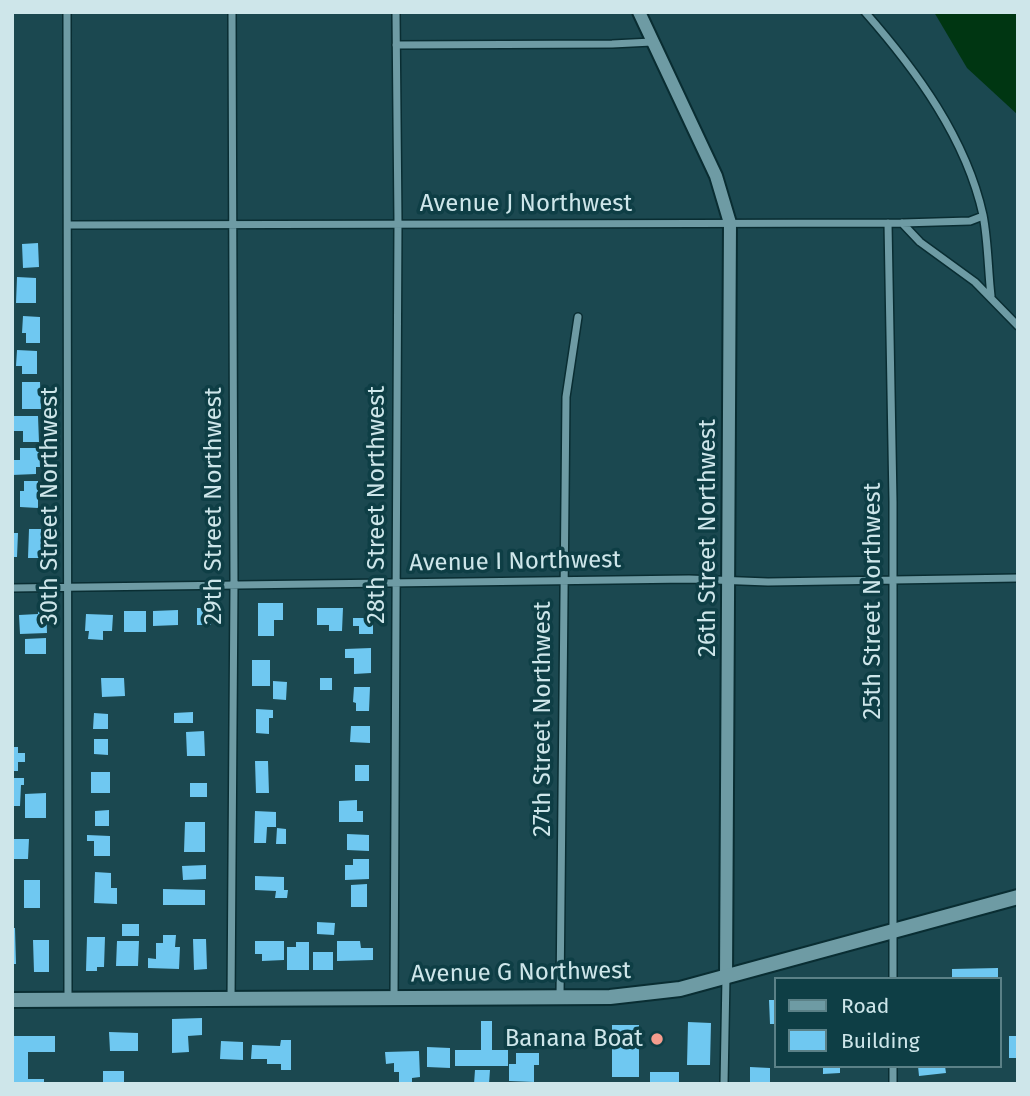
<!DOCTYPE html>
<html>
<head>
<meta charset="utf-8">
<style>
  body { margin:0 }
  #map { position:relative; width:1030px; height:1096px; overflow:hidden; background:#1b4850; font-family:"Fira Sans",sans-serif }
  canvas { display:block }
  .frame { position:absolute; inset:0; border:14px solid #cee6ea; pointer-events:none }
  .legend { position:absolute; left:774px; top:977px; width:228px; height:91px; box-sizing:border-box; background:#0e3e45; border:2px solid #5b8187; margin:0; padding:9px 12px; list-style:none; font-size:21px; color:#cee6ea }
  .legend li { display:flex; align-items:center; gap:14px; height:35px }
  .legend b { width:35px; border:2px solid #5b8187 }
</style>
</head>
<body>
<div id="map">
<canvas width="1030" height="1096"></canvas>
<div class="frame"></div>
<ul class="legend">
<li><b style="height:9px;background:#6e9ba4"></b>Road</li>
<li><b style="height:19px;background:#6fc8f1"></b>Building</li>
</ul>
</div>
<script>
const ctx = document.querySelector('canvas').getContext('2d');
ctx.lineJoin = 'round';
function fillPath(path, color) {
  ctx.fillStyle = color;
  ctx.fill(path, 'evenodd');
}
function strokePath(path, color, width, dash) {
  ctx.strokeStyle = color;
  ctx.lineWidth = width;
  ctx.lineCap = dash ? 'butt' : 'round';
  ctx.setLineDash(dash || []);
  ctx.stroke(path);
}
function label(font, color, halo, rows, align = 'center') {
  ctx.font = font + ' "Fira Sans",sans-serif';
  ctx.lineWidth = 7;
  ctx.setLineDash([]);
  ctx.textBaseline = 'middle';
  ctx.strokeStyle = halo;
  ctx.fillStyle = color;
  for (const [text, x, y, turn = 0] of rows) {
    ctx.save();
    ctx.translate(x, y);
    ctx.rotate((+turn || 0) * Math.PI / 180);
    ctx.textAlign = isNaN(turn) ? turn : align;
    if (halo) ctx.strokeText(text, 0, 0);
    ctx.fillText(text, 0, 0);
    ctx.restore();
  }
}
const water = new Path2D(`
  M934 12H1018V115L967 68Z`);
const building = new Path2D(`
  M38 243 39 267 23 268 22 244Z
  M17 277 36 278V303H16Z
  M23 316 40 317V343H26V333H22Z
  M17 350 37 351V374H22V366H16Z
  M22 382H40L41 409H22Z
  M12 416H38L39 442H23V431H12Z
  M20 448H39L40 467H36V474L12 475V460H20Z
  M24 481H38V508L20 507V491H24Z
  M29 529H41V539H48L47 558H28Z
  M12 533H18L17 557H12Z
  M207 602H211V625H197V608H207Z
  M258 603H283V620H274V636H258Z
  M38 604H46L47 633 20 634 19 615 38 614Z
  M317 608H343L342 631H329V625H317Z
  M178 610V625L153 626V611Z
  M124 611H146V632H124Z
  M86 614 113 615 112 631H103V640L88 639 89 631H85Z
  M353 618H373V634H359V626H353Z
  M46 638V654H25V639Z
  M371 648V673L354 674V658H345V649Z
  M252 660H270V686H252Z
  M101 678H124L125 696 102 697Z
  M320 678H332V690H320Z
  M273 681 287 682 286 700 273 699Z
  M354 687H370L369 711H356V703L353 702Z
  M256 709 273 710V718H269V734L256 733Z
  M193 712V723H174V713Z
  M94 713 108 714V729H93Z
  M351 726H370V743L350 742Z
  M204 731 205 756H187L186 732Z
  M94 739H108V755L94 754Z
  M12 747H18V753H25V762H18V771H12Z
  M255 761H268L269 793H256Z
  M355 765H369V781H355Z
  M91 772H110V793H91Z
  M12 778H24V785H21L20 806H12Z
  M190 783H207V797H190Z
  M46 793V818H25V794Z
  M357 800V811H363V822H339V801Z
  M109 810V826H95V811Z
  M255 811 276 812V827H267L266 843H254Z
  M185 822H205V852H184Z
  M277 828 286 829V844H276Z
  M347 834 369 835V851L347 850Z
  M87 835 110 836V856H94V841H87Z
  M12 839H29L28 859H12Z
  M353 859H369V879L345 880V865H353Z
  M206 865V879L183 880 182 866Z
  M95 872 111 873V888H117V904L94 903Z
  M255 876 284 877V890H288L287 898H275L276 891 255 890Z
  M24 880H40V908H24Z
  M367 884V907H351V885Z
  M163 889 205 890V905H163Z
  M317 922 335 923 334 935 317 934Z
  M122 924H139V936H122Z
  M12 928H15L16 964H12Z
  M163 935H176L175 947H180L179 969 148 968V958L156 959V943H163Z
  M87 937H105L104 967H97V971H86Z
  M193 939H206L207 969 194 970Z
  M33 940H49V972H34Z
  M117 941H139L138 966H116Z
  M255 941H284V960L262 961V954H255Z
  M337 941H360L361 948H373V960L337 961Z
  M296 942H309V970H287V947H296Z
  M313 952H333V970H313Z
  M998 968V979H952V969Z
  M769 1000H776V1024H770Z
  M202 1018V1035L188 1036 189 1052 172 1053V1019Z
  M481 1021H492V1050H508V1066H455V1050H481Z
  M688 1022 711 1023 710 1065H687Z
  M612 1025H639V1077H612Z
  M109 1032 138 1033V1051H110Z
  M13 1036H55V1052H28V1079H44V1084H13Z
  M1009 1036H1018V1058H1009Z
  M281 1040H291V1070H281V1064H267V1059H251L252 1045 280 1046Z
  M221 1041 243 1042V1060L220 1059Z
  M427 1047 450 1048V1068L427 1067Z
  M419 1051 420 1077 412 1078V1084H399V1072H394V1063L386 1064 385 1052Z
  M516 1053H539V1065H534V1082L509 1081V1064H516Z
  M823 1066H840V1073L823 1074Z
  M918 1066H945L946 1073 919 1076Z
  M750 1067 770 1068V1084H750Z
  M475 1070H490L489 1084H474Z
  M103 1071H124V1083L103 1082Z
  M650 1072H679V1084H650Z`);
const minor = new Path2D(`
  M67 12 68 999
  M865 12C916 70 966 138 983 215 988 241 988 269 991 296
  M396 45 612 44 652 42
  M888 223 893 502V979
  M902 223 920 242 975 282 1018 326
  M68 225 902 223 970 221 983 216
  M12 588 689 579 768 582 1018 578
  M560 996 566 397 578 317
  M394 997 398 223 396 12
  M231 1000 234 585 232 12
  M724 1084 726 977
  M893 1084V1066`);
const tertiary = new Path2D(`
  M639 12 716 176 730 223 726 977`);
const secondary = new Path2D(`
  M12 1000 610 997 680 989 1018 897`);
const markers = [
  [657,1039,7,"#f59d8e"]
];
const streetNames = [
  ["Avenue J Northwest",526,204],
  ["28th Street Northwest",377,505,-90],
  ["30th Street Northwest",50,506,-90],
  ["29th Street Northwest",214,506,-90],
  ["26th Street Northwest",708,538,-90],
  ["Avenue I Northwest",515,562,-1],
  ["25th Street Northwest",873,601,-90],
  ["27th Street Northwest",543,719,-90],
  ["Avenue G Northwest",521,973,-1]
];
const poiNames = [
  ["Banana Boat",643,1039]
];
fillPath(water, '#003612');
fillPath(building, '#6fc8f1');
strokePath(minor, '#092d32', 10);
strokePath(tertiary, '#092d32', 16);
strokePath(secondary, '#092d32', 18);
strokePath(minor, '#6e9ba4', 7);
strokePath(tertiary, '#6e9ba4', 12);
strokePath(secondary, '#6e9ba4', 14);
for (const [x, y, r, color] of markers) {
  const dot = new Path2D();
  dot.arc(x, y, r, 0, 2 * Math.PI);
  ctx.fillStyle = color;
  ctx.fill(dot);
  strokePath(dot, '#0e3e45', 2.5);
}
label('24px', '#cee6ea', '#0e3e45', streetNames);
label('24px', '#cee6ea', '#0e3e45', poiNames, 'right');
</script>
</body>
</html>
